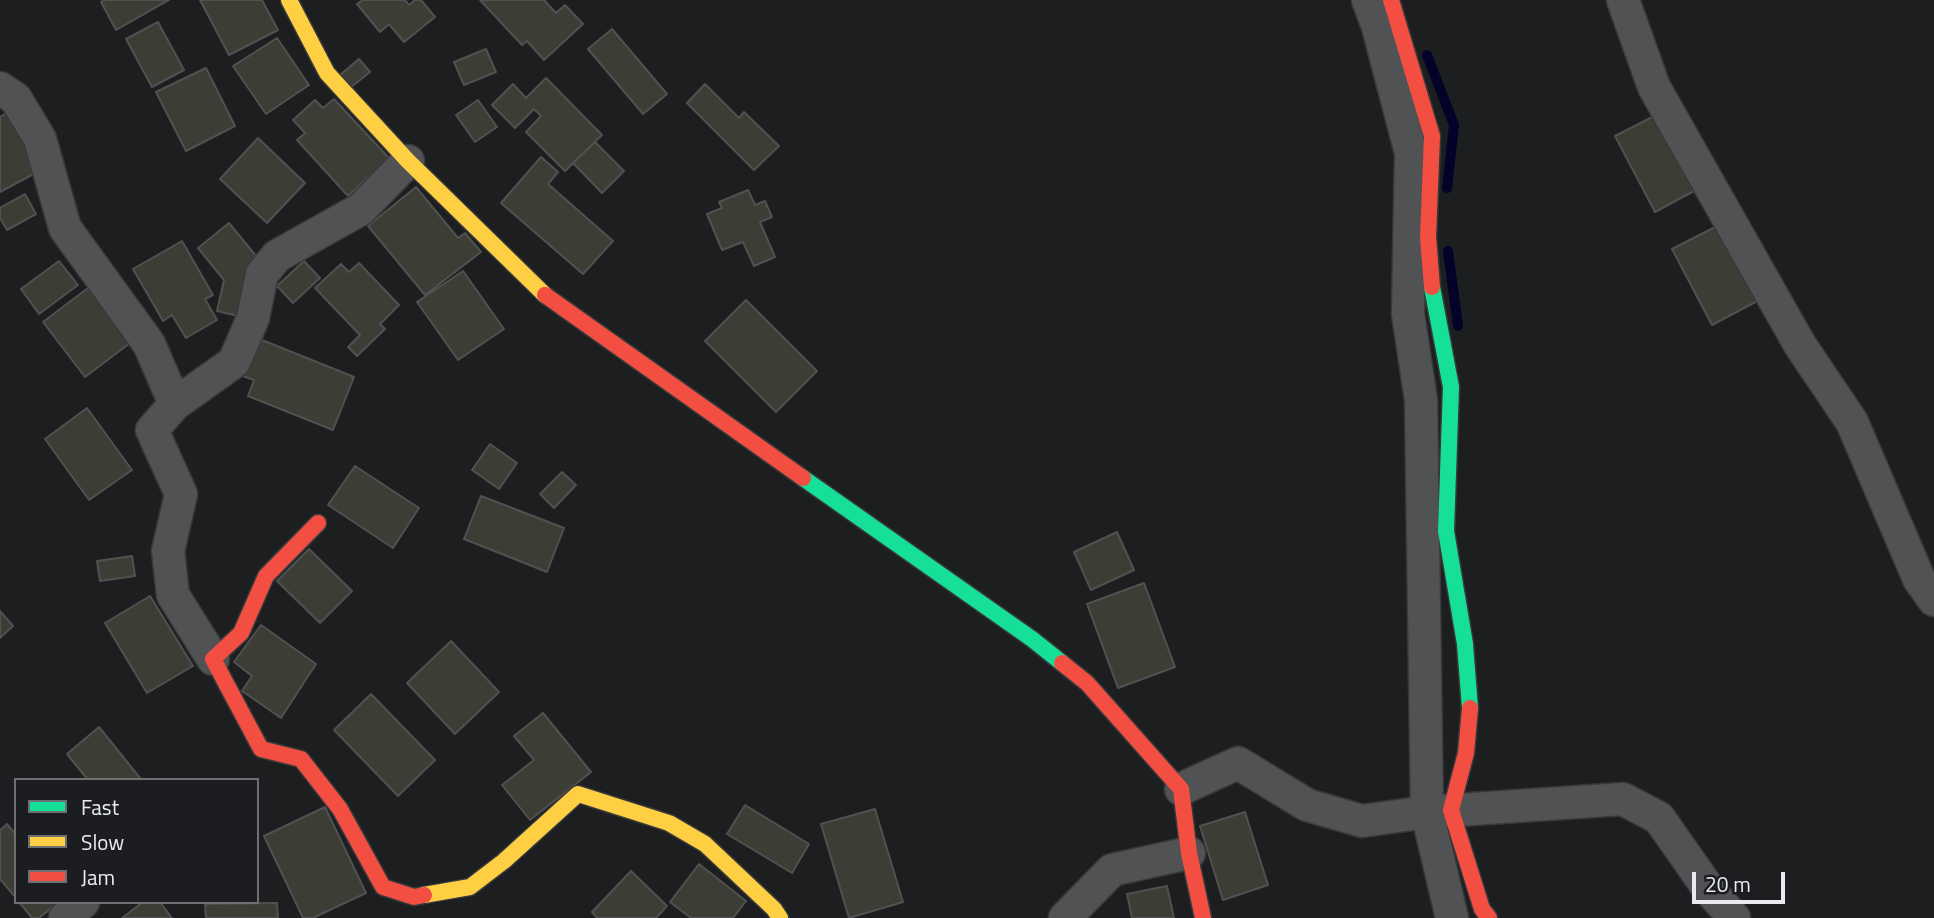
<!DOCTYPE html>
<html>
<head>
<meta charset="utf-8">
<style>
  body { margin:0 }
  #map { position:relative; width:1934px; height:918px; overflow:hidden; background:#1c1e20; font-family:"Titillium Web",sans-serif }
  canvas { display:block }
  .legend { position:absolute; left:14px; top:778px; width:245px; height:126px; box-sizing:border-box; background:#1b1d21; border:2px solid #6e6f73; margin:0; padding:9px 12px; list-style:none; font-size:21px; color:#eaebee }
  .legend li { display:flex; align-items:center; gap:14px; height:35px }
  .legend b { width:35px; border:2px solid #6e6f73 }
  .scale { position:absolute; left:1692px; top:872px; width:93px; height:32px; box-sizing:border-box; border:4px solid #eaebee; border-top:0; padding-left:9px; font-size:21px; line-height:24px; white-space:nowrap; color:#eaebee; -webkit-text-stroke:5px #1b1d21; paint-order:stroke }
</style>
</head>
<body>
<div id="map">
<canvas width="1934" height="918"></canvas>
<ul class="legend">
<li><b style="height:9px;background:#16e098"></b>Fast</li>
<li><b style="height:9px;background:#ffcf43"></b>Slow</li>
<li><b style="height:9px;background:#f24e42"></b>Jam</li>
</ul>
<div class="scale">20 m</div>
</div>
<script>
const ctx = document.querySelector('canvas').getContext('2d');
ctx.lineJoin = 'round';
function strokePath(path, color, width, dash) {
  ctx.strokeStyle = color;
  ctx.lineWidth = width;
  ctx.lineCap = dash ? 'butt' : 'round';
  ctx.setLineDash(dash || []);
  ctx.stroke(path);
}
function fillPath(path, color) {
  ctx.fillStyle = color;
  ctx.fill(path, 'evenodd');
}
const stream = new Path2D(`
  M1427 55 1454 125 1447 188
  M1448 251 1458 326`);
const building = new Path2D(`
  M104 0H169L116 30 101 2Z
  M200 0H262L278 30 229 55Z
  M363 0H405L409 5 415 0H421L435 17 404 42 389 24 380 32 357 4Z
  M480 0H544L556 13 565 5 583 24 544 60 527 41 522 45Z
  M158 22 184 70 152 87 126 39Z
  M612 29 667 94 643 114 588 49Z
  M277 38 309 85 266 114 233 66Z
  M486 49 496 72 464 85 454 62Z
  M359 59 370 72 350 88 340 75Z
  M206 68 235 126 186 151 156 92Z
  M546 78 602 135 565 171 526 132 541 116 534 109 515 128 492 105 513 84 526 98Z
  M705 84 739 118 744 112 779 146 754 170 687 103Z
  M334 99 389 158 348 196 297 140 305 133 293 120 315 100 323 108Z
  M478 100 497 127 475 142 456 115Z
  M1666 110 1705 185 1655 212 1615 136Z
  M9 112 41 170 0 192V117Z
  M258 138 305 183 267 223 220 179Z
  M595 142 624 171 602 193 573 163Z
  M541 157 558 172 548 184 613 241 583 274 501 203Z
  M416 187 458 238 465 233 481 252 425 295 368 226Z
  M748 190 755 205 765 201 772 217 760 222 775 257 754 266 743 242 722 250 707 214 722 208 719 202Z
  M25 194 36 214 7 230 0 218V208Z
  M229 223 256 256 242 317 217 311 224 280 198 248Z
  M1723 223 1763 298 1712 325 1672 249Z
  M182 241 213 295 205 299 217 320 186 338 172 315 163 321 133 269Z
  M59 261 78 285 39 314 21 289Z
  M304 261 320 278 293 303 277 286Z
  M359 263 399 305 380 324 385 329 357 356 348 347 360 335 315 288 341 264 349 272Z
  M463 271 504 329 458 360 417 302Z
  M88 288 130 343 85 377 43 322Z
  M746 300 817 371 776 412 705 341Z
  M262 340 354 377 333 430 248 396 254 380 237 374Z
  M87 408 132 470 89 500 45 439Z
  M490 444 517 463 499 489 472 470Z
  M355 466 419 508 393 548 328 505Z
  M562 472 576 485 554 508 540 494Z
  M481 496 564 528 547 572 464 539Z
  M1117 532 1134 570 1091 590 1074 552Z
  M309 549 352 591 320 623 277 581Z
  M132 556 135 576 100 581 97 561Z
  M1144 583 1175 667 1118 688 1087 604Z
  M150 596 193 666 147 693 105 623Z
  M0 611 13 626 0 638Z
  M261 625 316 664 281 718 242 691 252 676 234 662Z
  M451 641 499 692 455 734 407 683Z
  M371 694 435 760 398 796 334 730Z
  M543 713 591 772 530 820 502 785 534 760 514 736Z
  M99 727 140 778 137 780H88L67 754Z
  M745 805 809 844 792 873 727 834Z
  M325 807 366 893 313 918H303L264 836Z
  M875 809 903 902 849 918 821 824Z
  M1245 812 1268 885 1223 900 1200 826Z
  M7 824 16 835V898L0 879V830Z
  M699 864 746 901 733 918H691L670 902Z
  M631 871 667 906 656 918H597L592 912Z
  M1167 886 1174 918H1132L1127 894Z
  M19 902H59L39 918H32Z
  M143 902H160L172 918H122Z
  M277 903 278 918H206L205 904Z`);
const street = new Path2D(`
  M1368 0 1378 27 1411 153 1408 314 1421 400 1427 812 1452 918
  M1623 0 1654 87 1800 345 1852 422 1919 579 1934 600
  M0 88 16 99 40 139 65 228 149 344 175 404
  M213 659 173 595 168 551 181 494 152 430 175 404 234 362 253 318 262 274 277 256 361 209 408 161
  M1181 789 1238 763 1307 805 1362 821 1427 812 1623 799 1659 818 1708 888 1734 918
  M65 918 83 902
  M1065 918 1112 870 1189 853`);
const fast = new Path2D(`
  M1432 287 1451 387 1446 531 1465 644 1470 708
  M803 478 1032 639 1062 663`);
const slow = new Path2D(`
  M289 0 327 73 408 161 545 295
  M424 895 470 887 504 861 578 794 669 823 705 844 774 909 780 918`);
const jam = new Path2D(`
  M1391 0 1432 136 1428 237 1432 287
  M545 295 803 478
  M318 523 266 576 241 633 213 659 261 749 301 759 340 809 383 887 414 897 424 895
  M1062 663 1087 683 1181 789 1189 853 1203 918
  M1470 708 1466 753 1451 810 1482 909 1489 918`);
strokePath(stream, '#03032a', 10);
fillPath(building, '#3c3d35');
strokePath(building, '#505150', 2);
strokePath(street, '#38393a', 35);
strokePath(fast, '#38393a', 19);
strokePath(slow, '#38393a', 19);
strokePath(jam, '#38393a', 19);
strokePath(street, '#515253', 32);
strokePath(fast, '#16e098', 16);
strokePath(slow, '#ffcf43', 16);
strokePath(jam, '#f24e42', 16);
</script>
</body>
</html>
